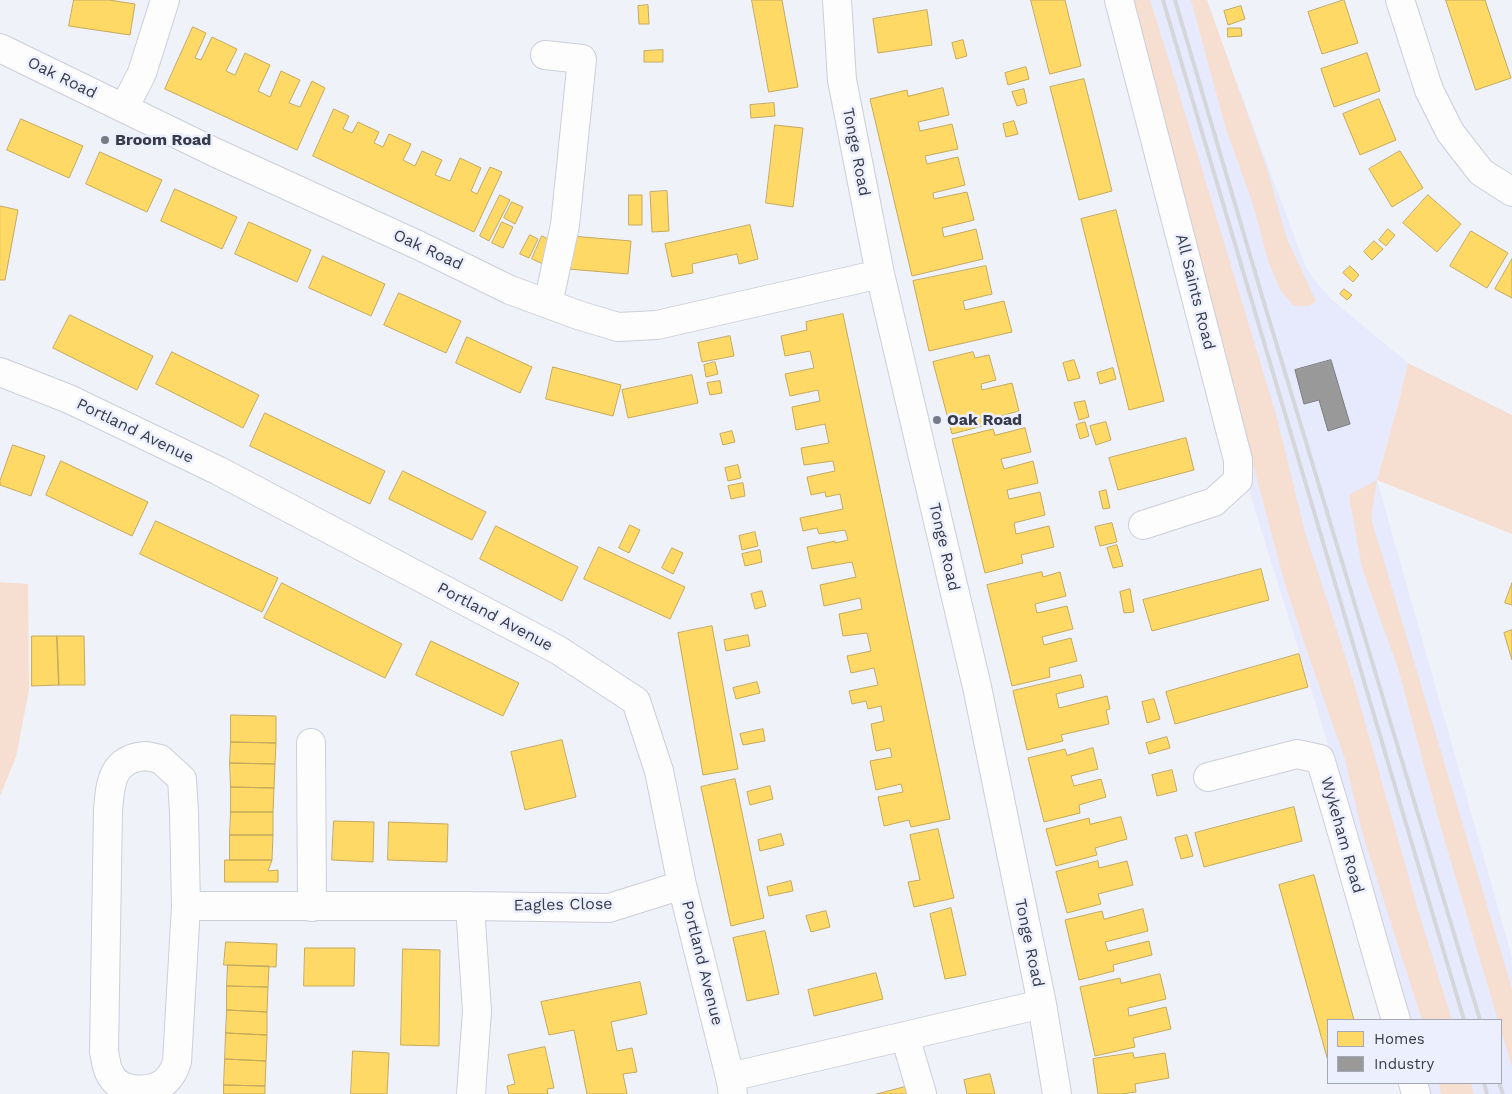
<!DOCTYPE html>
<html>
<head>
<meta charset="utf-8">
<style>
  body { margin:0 }
  #map { position:relative; width:1512px; height:1094px; overflow:hidden; background:#f0f2fa; font-family:"Work Sans",sans-serif }
  canvas { display:block }
  .legend { position:absolute; left:1327px; top:1019px; width:175px; height:65px; box-sizing:border-box; background:#ecf0fe; border:1px solid #a4a7b5; margin:0; padding:6px 9px; list-style:none; font-size:15px; color:#373a48 }
  .legend li { display:flex; align-items:center; gap:10px; height:25px }
  .legend b { width:25px; border:1px solid #a4a7b5 }
</style>
</head>
<body>
<div id="map">
<canvas width="1512" height="1094"></canvas>
<ul class="legend">
<li><b style="height:14px;background:#ffd966"></b>Homes</li>
<li><b style="height:14px;background:#999"></b>Industry</li>
</ul>
</div>
<script>
const ctx = document.querySelector('canvas').getContext('2d');
ctx.lineJoin = 'round';
function fillPath(path, color) {
  ctx.fillStyle = color;
  ctx.fill(path, 'evenodd');
}
function strokePath(path, color, width, dash) {
  ctx.strokeStyle = color;
  ctx.lineWidth = width;
  ctx.lineCap = dash ? 'butt' : 'round';
  ctx.setLineDash(dash || []);
  ctx.stroke(path);
}
function label(font, color, halo, rows, align = 'center') {
  ctx.font = font + ' "Work Sans",sans-serif';
  ctx.lineWidth = 5;
  ctx.setLineDash([]);
  ctx.textBaseline = 'middle';
  ctx.strokeStyle = halo;
  ctx.fillStyle = color;
  for (const [text, x, y, turn = 0] of rows) {
    ctx.save();
    ctx.translate(x, y);
    ctx.rotate((+turn || 0) * Math.PI / 180);
    ctx.textAlign = isNaN(turn) ? turn : align;
    if (halo) ctx.strokeText(text, 0, 0);
    ctx.fillText(text, 0, 0);
    ctx.restore();
  }
}
const built = new Path2D(`
  M1133 0H1206L1305 265 1311 276 1331 299 1408 363 1397 409 1377 480 1512 957V1094H1427L1424 1083H1501V1020H1406L1321 721 1253 504Z`);
const green = new Path2D(`
  M1133 0H1150L1175 80 1277 418 1306 536 1353 680 1420 917 1452 1020H1422L1363 835 1345 759 1307 651 1286 587 1201 272 1179 188 1158 92Z
  M1191 0H1207L1267 169 1287 239 1316 301 1309 306H1294L1281 291 1269 263 1252 201 1226 129Z
  M1408 363 1512 415V534L1377 480 1371 518 1512 989V1067L1501 1030V1020H1498L1439 821 1398 668 1362 568 1349 495 1377 480 1397 409Z
  M0 582 28 584 29 690 16 757 0 796Z
  M1439 1083H1471L1474 1094H1441Z`);
const homes = new Path2D(`
  M74 0H109L135 4 130 35 69 26Z
  M752 0H782L798 87 769 92Z
  M1031 0H1065L1081 66 1050 74Z
  M1344 0 1358 43 1322 54 1308 12Z
  M1446 0H1485L1511 78 1476 90Z
  M648 5 649 24H639L638 6Z
  M1241 6 1245 19 1228 25 1224 11Z
  M927 10 932 45 878 53 873 19Z
  M193 27 206 33 195 58 201 60 212 37 237 49 226 71 235 75 245 53 270 65 258 91 270 97 281 71 300 80 289 103 300 107 312 81 325 88 297 150 165 89Z
  M1228 28H1241L1242 36 1228 37Z
  M963 40 967 56 956 59 952 43Z
  M663 50V62H644V51Z
  M1367 53 1380 91 1334 107 1321 69Z
  M1026 67 1029 79 1008 85 1005 73Z
  M1084 79 1112 191 1079 200 1050 87Z
  M943 88 949 115 918 122 920 131 952 124 958 149 925 156 927 164 958 157 965 185 933 193 934 199 967 192 974 220 942 228 944 237 976 229 983 259 912 276 870 99 907 90 908 96Z
  M1024 89 1027 103 1017 106 1012 92Z
  M1379 99 1396 140 1360 155 1343 114Z
  M774 103 775 116 751 118 750 105Z
  M334 109 349 116 343 129 352 133 358 122 379 132 374 143 383 147 389 134 411 144 403 160 415 166 422 151 442 160 435 175 450 181 460 158 481 168 471 191 477 194 490 167 502 172 474 232 313 156Z
  M21 119 83 146 69 178 7 150Z
  M1014 121 1018 134 1006 137 1003 124Z
  M775 125 803 128 793 207 766 203Z
  M1400 151 1423 188 1392 207 1369 169Z
  M100 152 162 180 147 212 86 184Z
  M175 189 237 217 222 249 161 221Z
  M667 191 669 231 652 232 650 192Z
  M500 195 510 200 489 241 480 236Z
  M629 195H642V225H629Z
  M1428 195 1461 224 1437 252 1403 223Z
  M512 202 523 207 515 224 504 218Z
  M0 206 18 210 5 280H0Z
  M1116 210 1164 401 1129 410 1081 219Z
  M249 222 311 250 297 282 235 254Z
  M502 222 513 227 503 248 492 243Z
  M750 225 758 259 739 264 737 254 692 264 693 273 672 277 665 244Z
  M1388 229 1395 235 1386 246 1379 240Z
  M1471 231 1508 253 1487 288 1450 266Z
  M530 235 538 239 529 258 520 254Z
  M542 236 554 242 543 264 532 259Z
  M571 236 631 241 628 274 568 269Z
  M1374 241 1383 249 1372 260 1364 252Z
  M323 256 385 284 371 316 309 288Z
  M1512 259V298L1495 289Z
  M986 266 992 294 963 301 965 310 1004 301 1012 332 929 351 913 281Z
  M1350 266 1359 275 1353 282 1343 273Z
  M1344 289 1352 295 1347 300 1340 294Z
  M399 293 461 321 446 353 384 325Z
  M843 314 950 819 911 827 909 820 884 826 878 797 903 792 901 784 876 790 870 761 892 757 890 748 876 751 871 724 884 721 881 706 868 709 866 701 852 704 849 691 878 685 874 668 851 673 847 656 871 651 867 633 843 636 839 614 862 609 860 598 824 606 820 585 856 577 852 562 812 569 807 547 835 541V543L848 540 845 530 819 534 817 528 803 531 800 518 843 509 840 494 826 497 825 492 811 495 807 477 835 471 833 461 804 465 801 448 829 443 825 424 796 430 792 407 820 401 818 390 790 396 785 374 814 368 810 351 785 356 781 336 807 330 806 322Z
  M70 315 153 356 137 390 53 348Z
  M730 336 734 356 702 362 698 343Z
  M467 337 532 367 520 393 456 363Z
  M172 352 259 395 243 428 156 384Z
  M973 352 975 358 989 355 996 380 981 384 982 390 1012 383 1019 411 989 419 990 424 952 434 933 362Z
  M1074 360 1080 378 1068 381 1063 363Z
  M715 362 718 374 706 377 704 365Z
  M553 367 621 385 613 416 546 399Z
  M1113 368 1116 379 1100 384 1097 373Z
  M692 375 698 403 628 418 622 390Z
  M720 381 722 393 710 395 707 383Z
  M1085 401 1089 417 1079 420 1074 403Z
  M265 413 385 471 370 504 250 446Z
  M1085 422 1089 436 1080 439 1076 425Z
  M1106 422 1111 440 1096 445 1090 426Z
  M1025 428 1031 452 1001 459 1004 469 1033 461 1038 483 1007 490 1009 499 1040 492 1045 515 1014 523 1016 534 1049 526 1054 547 1021 555 1023 563 985 573 952 439 993 429 995 435Z
  M732 431 735 442 723 445 720 434Z
  M1186 438 1194 470 1118 490 1109 458Z
  M13 445 45 456 31 496 0 485V481Z
  M61 461 148 502 132 536 46 495Z
  M738 465 741 478 728 481 725 468Z
  M403 471 486 512 472 540 389 499Z
  M743 483 745 496 731 499 728 486Z
  M1106 490 1110 508 1103 509 1099 492Z
  M156 521 278 578 262 612 140 554Z
  M1112 523 1117 542 1100 546 1095 527Z
  M630 525 640 530 629 553 619 548Z
  M496 526 578 567 562 601 480 559Z
  M755 532 758 546 742 550 739 536Z
  M1117 545 1123 566 1113 568 1107 548Z
  M599 547 685 587 670 619 584 579Z
  M672 548 683 553 673 574 662 568Z
  M760 550 762 562 745 566 742 554Z
  M1261 569 1269 600 1152 631 1143 600Z
  M1042 572 1043 577 1060 572 1066 596 1035 604 1037 613 1067 606 1073 629 1042 637 1044 645 1071 638 1077 661 1049 668 1050 677 1012 686 987 585Z
  M282 583 402 644 385 678 264 618Z
  M1512 583V605L1505 603Z
  M1130 589 1134 612 1124 613 1120 592Z
  M762 591 766 606 755 609 751 594Z
  M712 626 738 769 703 775 678 633Z
  M1512 630V660L1504 633Z
  M748 635 750 646 726 651 724 640Z
  M32 636H57L59 685 32 686Z
  M57 636H84L85 685H59Z
  M431 641 519 683 503 716 416 675Z
  M1299 654 1308 687 1175 724 1166 692Z
  M1081 675 1084 687 1056 694 1059 708 1107 696 1110 709 1106 710 1109 724 1061 735 1063 741 1027 750 1013 691Z
  M757 682 760 693 736 699 733 688Z
  M1154 699 1160 719 1147 723 1142 702Z
  M231 715 276 716V743L231 742Z
  M763 729 765 741 743 745 740 734Z
  M1167 737 1170 748 1149 754 1146 743Z
  M562 740 576 797 525 810 511 752Z
  M231 742 276 743 275 764 230 763Z
  M1093 748 1098 769 1071 776 1074 786 1101 779 1106 797 1079 805 1080 813 1044 822 1028 758 1065 749 1067 755Z
  M230 763 275 764 274 788 231 787Z
  M1172 770 1177 791 1157 796 1152 775Z
  M735 779 764 918 731 926 701 787Z
  M770 786 773 799 750 805 747 792Z
  M231 787 274 788 273 812H231Z
  M1294 807 1302 841 1204 867 1195 833Z
  M231 812H273V835H230Z
  M1121 817 1127 839 1095 848 1097 855 1056 866 1046 829 1089 818 1090 824Z
  M334 821 374 822 373 862 332 860Z
  M389 822 448 824 447 862 388 860Z
  M938 829 954 898 914 907 908 882 920 880 910 835Z
  M781 834 784 845 760 851 758 840Z
  M230 835H273L272 860H230Z
  M1187 835 1193 856 1181 859 1175 838Z
  M225 860H272L268 871 278 870V882H225Z
  M1098 861 1099 868 1127 861 1133 885 1098 894 1101 904 1067 913 1056 872Z
  M1314 875 1354 1020H1328V1061L1279 885Z
  M791 881 793 891 769 896 767 887Z
  M951 908 966 975 945 979 930 914Z
  M1143 909 1148 931 1105 942 1108 951 1149 941 1152 955 1113 965 1114 971 1079 980 1065 920 1102 911 1104 919Z
  M826 911 830 927 811 932 806 916Z
  M765 931 779 994 747 1001 733 938Z
  M226 942 277 944 276 967 224 965Z
  M305 948H355L354 986H304Z
  M403 949 440 950 439 1046 401 1045Z
  M228 965 269 966 268 987 227 986Z
  M876 973 883 999 814 1016 808 990Z
  M1160 974 1166 999 1128 1008 1129 1016 1166 1007 1171 1029 1133 1038 1135 1047 1095 1056 1080 987 1120 978 1121 983Z
  M640 982 647 1014 611 1022 617 1051 632 1048 637 1072 623 1074 627 1094H587L574 1030 549 1035 541 1002Z
  M227 986 268 987 267 1012 227 1010Z
  M227 1010 267 1012V1035L226 1033Z
  M226 1033 267 1035 266 1061 225 1059Z
  M545 1047 554 1088 547 1089 548 1094H509L507 1086 515 1084 508 1055Z
  M353 1051 389 1053 387 1094H351Z
  M1133 1053 1134 1058 1165 1053 1169 1078 1135 1084 1136 1092 1121 1094H1098L1093 1059Z
  M225 1059 266 1061 265 1086 224 1085Z
  M990 1074 995 1094H967L964 1080Z
  M224 1085 265 1086V1094H224Z
  M905 1087 907 1094H877Z`);
const industry = new Path2D(`
  M1331 360 1350 424 1328 431 1319 400 1304 404 1295 370Z`);
const minor = new Path2D(`
  M837 0 842 80 880 274 977 687 1042 1004 1057 1094
  M1119 0 1238 460V480L1214 502 1143 525
  M1400 0 1429 90 1450 132 1481 172 1512 192
  M0 48 214 152 420 246 510 290 578 315 618 327 657 325 880 274
  M545 55 582 59 565 225 548 304
  M124 108 142 73 165 0
  M0 372 69 399 219 471 558 650 636 701 659 771 682 885 730 1077 733 1094
  M311 743 312 907
  M146 756 160 759 182 779 184 812 186 906 177 1062C174 1071 170 1079 162 1084 146 1093 119 1092 110 1074 106 1068 106 1059 104 1052L108 811C110 783 112 758 146 756Z
  M1208 777 1297 754 1320 759C1347 845 1370 933 1396 1020
  M186 906H470L609 908 682 885
  M470 906 477 1011 471 1094
  M905 1036 922 1094
  M730 1077 1042 1004
  M1413 1083 1416 1094`);
const rail = new Path2D(`
  M1163 0 1464 1020
  M1175 0 1265 306 1480 1020
  M1484 1083 1487 1094
  M1499 1083 1503 1094`);
const markers = [
  [105,140,5,"#787a86"],
  [937,420,5,"#787a86"]
];
const streetNames = [
  ["Oak Road",62,78,26],
  ["Tonge Road",856,152,79],
  ["Oak Road",428,250,25],
  ["All Saints Road",1195,292,76],
  ["Portland Avenue",135,431,26],
  ["Tonge Road",944,547,77],
  ["Portland Avenue",495,617,28],
  ["Wykeham Road",1342,835,74],
  ["Eagles Close",563,905,-1],
  ["Tonge Road",1029,943,78],
  ["Portland Avenue",702,963,76]
];
const poiNames = [
  ["Broom Road",115,140],
  ["Oak Road",947,420]
];
fillPath(built, '#e6eafc');
fillPath(green, '#f6ded0');
fillPath(homes, '#ffd966');
strokePath(homes, '#c3a95d', 1);
fillPath(industry, '#999');
strokePath(industry, '#7c7c81', 1);
strokePath(minor, '#ccced8', 30);
strokePath(minor, '#fdfdfe', 28);
strokePath(rail, '#d5d6d9', 4);
for (const [x, y, r, color] of markers) {
  const dot = new Path2D();
  dot.arc(x, y, r, 0, 2 * Math.PI);
  ctx.fillStyle = color;
  ctx.fill(dot);
  strokePath(dot, '#ecf0fe', 2);
}
label('16px', '#373a48', '#ecf0fe', streetNames);
label('bold 16px', '#373a48', '#ecf0fe', poiNames, 'left');
</script>
</body>
</html>
